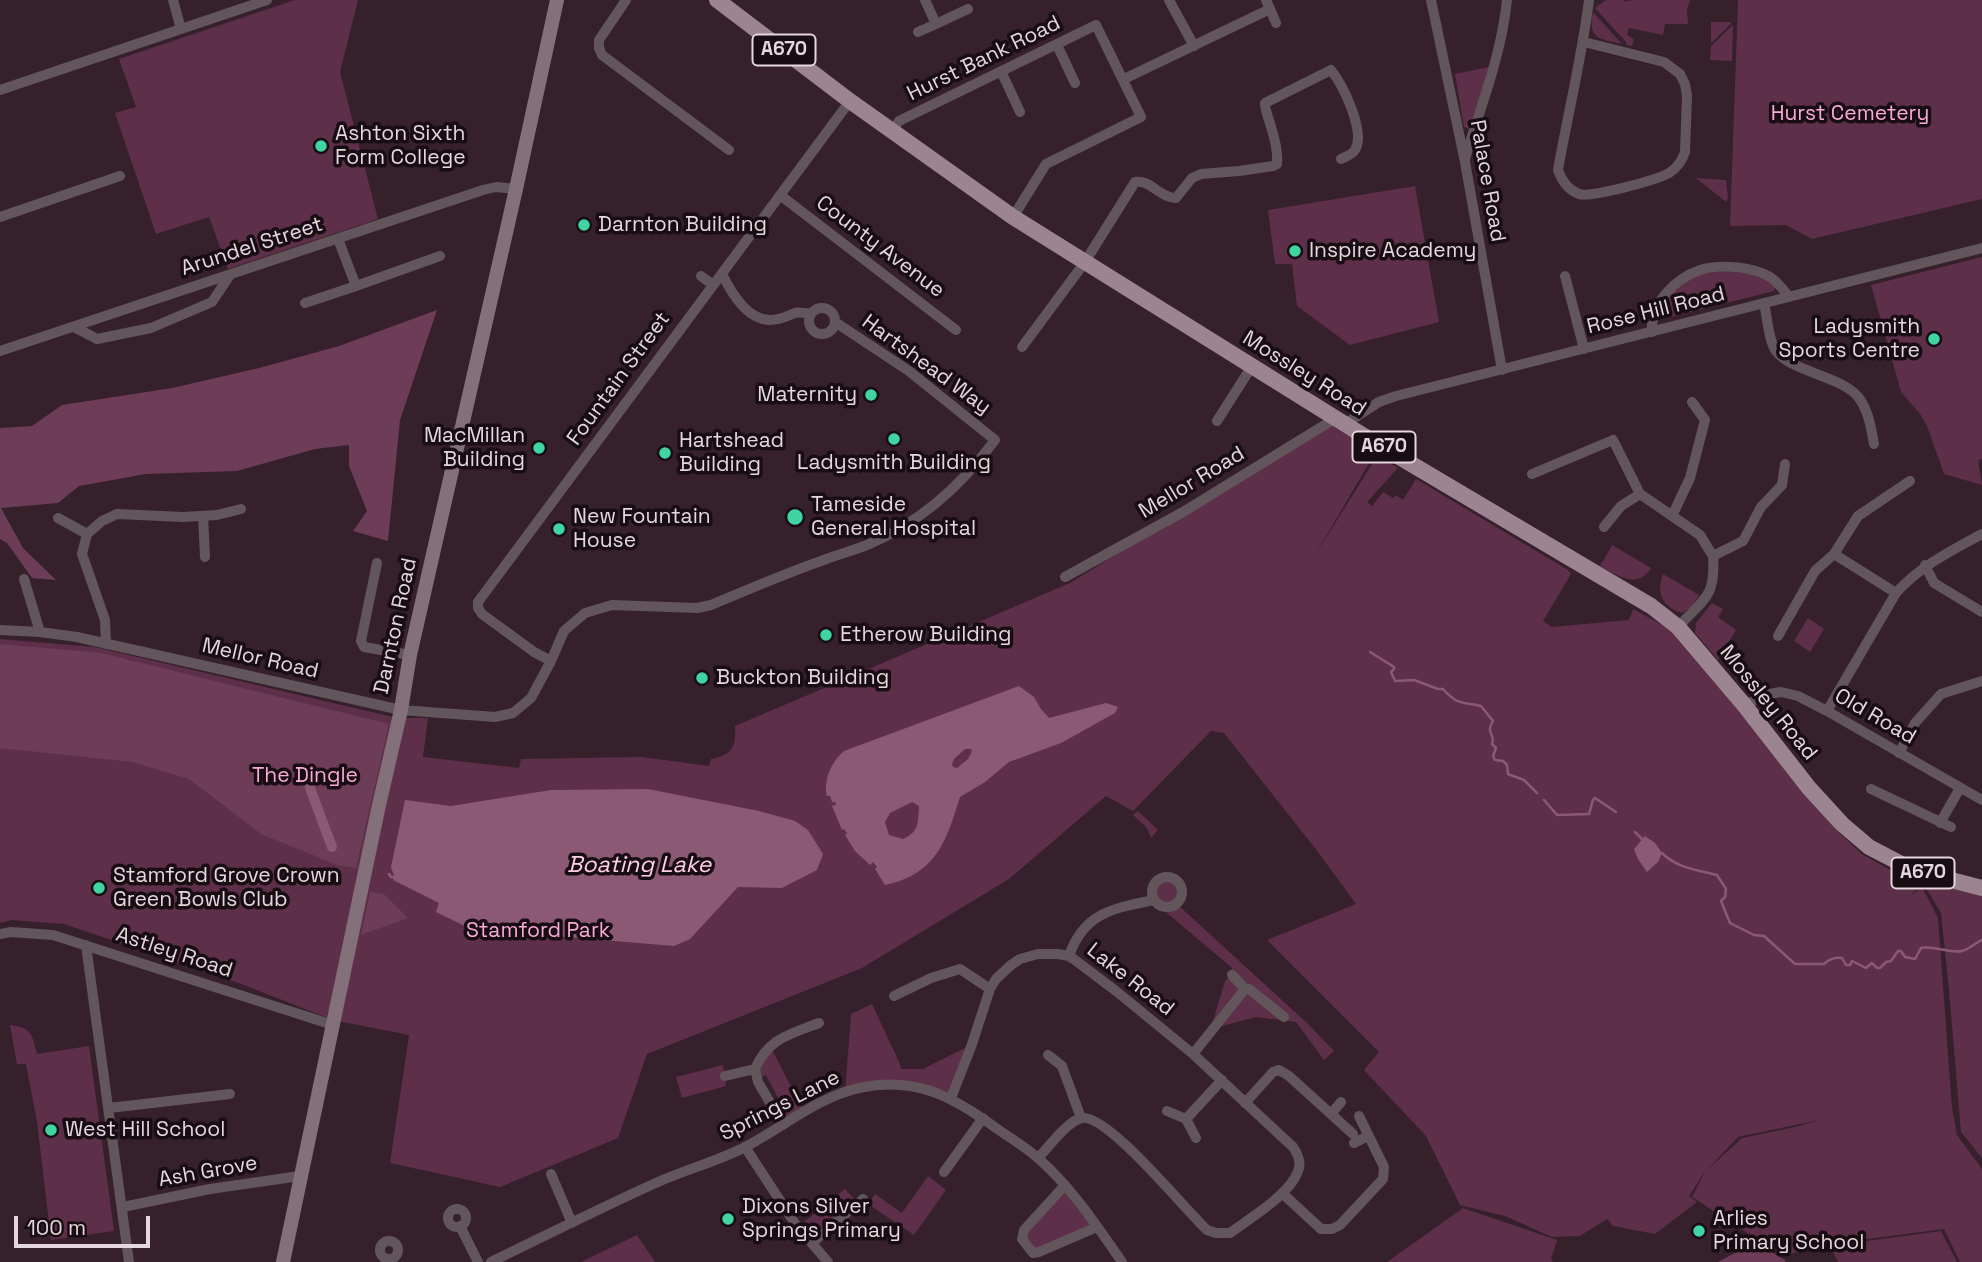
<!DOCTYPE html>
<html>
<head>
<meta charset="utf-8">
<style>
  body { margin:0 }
  #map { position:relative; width:1982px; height:1262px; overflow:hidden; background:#36202c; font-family:"Space Grotesk",sans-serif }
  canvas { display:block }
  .scale { position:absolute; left:14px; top:1216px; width:136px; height:32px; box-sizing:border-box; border:4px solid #e6d6de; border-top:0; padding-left:9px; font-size:21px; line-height:24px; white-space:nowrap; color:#e6d6de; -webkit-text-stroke:5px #170d12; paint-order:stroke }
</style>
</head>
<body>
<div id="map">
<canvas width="1982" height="1262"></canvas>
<div class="scale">100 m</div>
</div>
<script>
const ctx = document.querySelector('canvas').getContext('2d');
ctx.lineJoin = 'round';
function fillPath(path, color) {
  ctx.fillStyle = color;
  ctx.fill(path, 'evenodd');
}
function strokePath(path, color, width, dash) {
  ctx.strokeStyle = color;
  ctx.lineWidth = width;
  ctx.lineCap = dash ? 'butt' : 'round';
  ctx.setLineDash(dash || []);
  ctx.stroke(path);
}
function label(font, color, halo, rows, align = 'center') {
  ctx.font = font + ' "Space Grotesk",sans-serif';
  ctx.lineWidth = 7;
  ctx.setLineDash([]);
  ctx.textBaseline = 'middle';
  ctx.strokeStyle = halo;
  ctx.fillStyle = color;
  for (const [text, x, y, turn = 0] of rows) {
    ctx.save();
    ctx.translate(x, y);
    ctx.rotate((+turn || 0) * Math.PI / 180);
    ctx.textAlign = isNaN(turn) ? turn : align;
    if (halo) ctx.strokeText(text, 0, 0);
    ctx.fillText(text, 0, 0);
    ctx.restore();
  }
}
const green = new Path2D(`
  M295 0H358L340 72 378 219 228 269 209 217 156 234 115 113 136 107 119 59Z
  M1606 0H1624L1625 2 1632 0H1690L1687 9 1688 24H1665L1663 35 1629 28 1627 35 1634 39 1632 46 1626 45V42L1595 8Z
  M1738 0H1982V199L1812 239 1786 225 1730 226Z
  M1593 12 1622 44C1600 39 1587 39 1593 12Z
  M1711 22H1731V24L1711 43Z
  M1733 25 1732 61 1710 60 1711 46Z
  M1489 67 1483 92 1469 129 1464 127 1455 74Z
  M1696 178 1726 180 1728 198 1726 202Z
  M1415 186 1439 322 1350 345 1297 306 1292 264H1275L1268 210Z
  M1982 257V459L1978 460 1982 485 1944 474 1927 426 1920 414 1901 392 1871 285Z
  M1724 271C1740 273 1765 272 1775 287L1774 291 1663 319 1659 314C1661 299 1686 279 1700 274 1708 272 1716 272 1724 271Z
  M1329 424 1375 453 1314 557 1377 456 1398 468 1367 502 1372 506 1383 492 1393 498 1396 495 1403 500 1416 479 1568 570 1571 574 1543 621 1552 627 1629 620 1633 609 1670 629 1756 729 1835 829 1862 854 1899 875 1913 878 1920 886 1909 897 1922 887 1938 918 1952 1108 1957 1135 1982 1169V1262H1960L1944 1229 1829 1244 1783 1256 1692 1197 1706 1170 1689 1196 1697 1202 1655 1234 1613 1226 1607 1219 1580 1236 1552 1237 1505 1216 1460 1205 1426 1136 1364 1070 1379 1052 1267 940 1356 904 1318 852 1224 733 1211 731 1133 811 1106 796 1009 879 862 968 647 1054 618 1138 500 1187 390 1163 409 1035 333 1020 244 985 64 924 12 920 0 923V639L95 647 397 718H428L423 757 519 768 521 759 642 757 709 766 711 759C732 755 736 748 735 726L1070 583ZM1819 1120 1795 1127 1742 1138 1707 1170 1738 1137Z
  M1612 545 1651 568C1638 590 1617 575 1600 566Z
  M1663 574 1699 595 1692 607 1682 613C1662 607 1656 593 1663 574Z
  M1712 603 1723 609 1718 617 1736 630 1718 660 1695 633 1696 623Z
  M1808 618 1824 629 1810 652 1794 641Z
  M1138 811 1158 830 1151 838 1147 828 1133 815Z
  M1164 877 1173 878 1181 887 1182 896 1177 904 1307 1023 1334 1051 1324 1060 1296 1022 1256 1017 1222 1026 1213 1021 1225 981 1232 975V968L1167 913C1160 901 1138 889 1164 877Z
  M1920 878 1982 892V1158L1961 1132 1949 990 1941 913Z
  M872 1004 900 1064 901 1069H923L967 1047 951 1098 907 1084 845 1093 851 1014Z
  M10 1025C32 1028 32 1034 37 1054L89 1046 114 1231 51 1240 37 1122 26 1064H17Z
  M770 1046 805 1113 783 1125 771 1106 778 1098 766 1075 757 1078Z
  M723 1065 726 1086 682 1098 676 1077Z
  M928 1176 946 1190 914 1235 868 1204 875 1194 902 1213Z
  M1065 1185 1097 1227 1033 1253 1024 1230Z
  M845 1189 858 1203 812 1243 796 1225 803 1223Z
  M1463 1208 1557 1240 1551 1259 1553 1262H1387Z
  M1941 1231 1957 1262H1838L1830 1246Z
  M637 1235 655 1262H581Z`);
const forest = new Path2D(`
  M437 310 400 420 388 541 353 531 367 511 349 466V445L315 449 237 471 146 474 79 486 58 503 1 508 23 548 56 580 32 578 7 543 0 539V428L32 426 62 405 172 388 259 368 339 346Z
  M0 644 101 653 389 724 356 868 337 865 261 834 189 779 132 762 0 748Z
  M370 892 384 894 408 918 361 935Z
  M1749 1238 1785 1260V1262H1718L1742 1249Z`);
const water = new Path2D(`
  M1019 686 1034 697 1041 709 1049 718 1106 703 1118 707 1115 713 1061 743 1009 762 985 782 960 797C946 842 936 874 885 885L875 869 877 867 873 862 870 865 855 851 845 835 847 833 844 829 842 830 832 806 836 805 835 802H832L830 796H827C823 780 832 761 844 751ZM965 749H971L972 751 968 759 957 768 953 767 952 764 954 759ZM912 802 919 806C918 823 919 832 903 839L889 835 885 822 890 813Z
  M648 789 759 811 795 821 808 830 823 854 817 870 782 888 738 887 690 939 674 946 471 929 436 912 439 903 393 880 394 876 391 867 405 800 451 806 551 790Z
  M1645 836 1655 843 1662 853 1658 862 1647 872 1638 859 1634 849Z`);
const stream = new Path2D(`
  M1370 652 1394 667V669L1391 672 1395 681 1414 680 1438 689H1443C1457 705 1463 702 1481 706L1493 721C1488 730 1490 731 1493 739L1492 744 1496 748 1493 756 1495 760 1503 761 1507 765 1508 774 1524 780 1537 793
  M1544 800 1557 815 1589 814 1593 800 1595 798 1616 812
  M1635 832 1642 839
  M1662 853C1677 868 1697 870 1717 875L1726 889 1725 897 1721 901 1730 923 1754 935 1764 936 1795 964H1824C1829 959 1834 957 1842 958L1846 965H1850L1852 961 1866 968 1872 963 1877 968H1880L1886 962 1891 961 1898 951H1901L1905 957 1915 959 1921 948C1935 945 1949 954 1962 951 1970 949 1975 943 1982 940
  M389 874 391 877H394`);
const canal = new Path2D(`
  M310 788 332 847`);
const street = new Path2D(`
  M173 0 181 29
  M626 0 599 40V48L602 55 729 150
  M925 0 936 24 968 9
  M1169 0 1194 46
  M1431 0 1465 162 1502 370
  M1270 9 1276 23
  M918 32 936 24
  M1584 42 1664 62 1680 74 1685 84 1687 96 1685 152C1682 161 1677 168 1669 173 1657 180 1590 198 1579 194 1568 190 1562 181 1558 170 1568 113 1582 57 1589 0
  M1057 45 1075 83
  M1001 71 1020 112
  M1124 79 1270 9 1266 0
  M0 90 267 0
  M892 131 899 121 1096 25 1141 117 1046 164 1013 217
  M1465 159C1481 105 1501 57 1507 0
  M780 195 956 330
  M0 217 120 176
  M338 239 356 286 440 256
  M722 274C732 294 750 326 778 319 796 315 790 310 810 314
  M701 276 713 285
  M1565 276 1584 349
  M305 303 356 286
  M1764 303C1767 317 1768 333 1773 346 1784 372 1841 374 1859 398 1869 412 1871 428 1874 444
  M809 321a13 13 0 1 1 26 0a13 13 0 1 1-26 0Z
  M74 327 97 339 151 328 212 302 230 275
  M1652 332C1650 304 1674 279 1700 270 1719 264 1752 266 1770 277 1778 282 1783 289 1789 297
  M1022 347 1085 262 1135 182C1150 179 1160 198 1176 198L1192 178 1201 174 1239 171 1273 166 1277 164C1278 151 1275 139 1271 127 1269 118 1265 112 1265 103L1331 70C1343 85 1366 132 1355 150 1352 155 1346 156 1341 159
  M0 351 483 190 496 187 516 189
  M1217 421 1252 366
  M1345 424 1379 402 1396 396 1982 248
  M1532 474 1613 440 1640 494
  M203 516 205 557
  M1672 516 1690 478 1705 420 1692 402
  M58 518 87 534
  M1604 527 1621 506 1640 494 1700 535 1713 556
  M1834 554 1858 516 1910 481
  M377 563 361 641 364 647 410 655
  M1925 565 1934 583 1982 612
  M1065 577 1183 512 1336 418
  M24 579 40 632
  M1678 627C1704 599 1716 597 1713 556L1743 541 1761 507 1782 485 1785 464
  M0 630 40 632 77 637 401 710 495 717 513 713 531 698 551 661 564 631 585 613 612 605 697 608 711 605C747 590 784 574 821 561 836 555 852 551 867 545 920 523 961 486 995 440L909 371 835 322
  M1778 636 1815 571 1834 554 1896 593
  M106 644 105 620 82 554 87 534 102 521 117 514 183 517 217 515 241 509
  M551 661 534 652 482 614 478 608V602L850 101
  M1745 706 1763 695 1781 692 1798 696 1827 711 1982 800
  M1827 711 1896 593C1920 566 1951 551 1982 534
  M1899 753 1915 723 1941 694 1982 681
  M1871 789 1951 827
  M1940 823 1960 788
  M1152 892a15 15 0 1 1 30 0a15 15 0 1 1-30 0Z
  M0 934 11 932 53 935 333 1025
  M86 945 129 1262
  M1069 956C1084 912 1115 908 1154 900
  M1232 975 1245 989
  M894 996 931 978 960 969 990 989
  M1193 1054 1245 989H1249L1284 1017
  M1048 1055 1062 1066 1081 1118
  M755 1069C768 1038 791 1034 819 1023
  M725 1076 755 1069 758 1082 783 1125
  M951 1098 971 1047 990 989 996 979 1011 965 1020 959 1038 954H1058L1069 956 1075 960 1116 991 1193 1054 1293 1147C1297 1153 1301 1160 1299 1168 1293 1193 1250 1218 1230 1233H1216L1207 1230C1186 1211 1108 1114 1082 1118 1067 1121 1049 1147 1038 1158
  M1245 1103 1273 1072 1279 1070 1289 1076 1353 1134
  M109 1108 230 1094
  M1167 1111 1186 1119 1196 1138
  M1331 1114 1341 1102
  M1186 1119 1222 1080
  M1354 1143 1368 1136
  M745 1147 796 1225 828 1262
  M944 1172 983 1118
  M551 1174 572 1223
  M1065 1185 1024 1230 1022 1239 1033 1253 1039 1252 1097 1227
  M1282 1193 1321 1229H1332L1340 1225 1383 1179 1384 1167 1359 1116
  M123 1207 210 1189 300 1176
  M448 1218a9 9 0 1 1 18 0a9 9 0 1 1-18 0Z
  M460 1226 478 1262
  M380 1250a9 9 0 1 1 18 0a9 9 0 1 1-18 0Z
  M812 1243 863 1199
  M491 1262C547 1235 602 1207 658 1182 687 1169 719 1161 747 1146 783 1127 818 1097 859 1088 915 1076 952 1096 996 1128 1010 1138 1026 1147 1039 1159 1072 1188 1097 1226 1122 1262`);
const secondary = new Path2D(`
  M283 1262 379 805 401 710 410 655 516 189 557 0`);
const primary = new Path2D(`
  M717 0 850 101 1013 217 1364 436 1651 606 1678 627 1745 706 1809 788 1842 824 1869 847 1913 870 1982 888`);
const markers = [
  [321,146,7,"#3fd4a2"],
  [584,225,7,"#3fd4a2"],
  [1295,251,7,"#3fd4a2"],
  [1934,339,7,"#3fd4a2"],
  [871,395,7,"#3fd4a2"],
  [894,439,7,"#3fd4a2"],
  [539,448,7,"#3fd4a2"],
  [665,453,7,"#3fd4a2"],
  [795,517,9,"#3fd4a2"],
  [559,529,7,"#3fd4a2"],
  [826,635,7,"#3fd4a2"],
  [702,678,7,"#3fd4a2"],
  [99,888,7,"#3fd4a2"],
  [51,1130,7,"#3fd4a2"],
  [728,1219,7,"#3fd4a2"],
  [1699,1231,7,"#3fd4a2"]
];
const shields = [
  [784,50,63],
  [1384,447,63],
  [1923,873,63]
];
const shieldNames = [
  ["A670",784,50],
  ["A670",1384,447],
  ["A670",1923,873]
];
const streetNames = [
  ["Hurst Bank Road",984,59,-26],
  ["Palace Road",1487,181,80],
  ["Arundel Street",252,247,-18],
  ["County Avenue",880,247,37],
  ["Rose Hill Road",1656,311,-14],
  ["Hartshead Way",926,365,36],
  ["Mossley Road",1304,374,32],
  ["Fountain Street",619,379,-54],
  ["Mellor Road",1192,483,-31],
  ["Darnton Road",396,626,-78],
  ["Mellor Road",260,659,13],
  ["Mossley Road",1768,703,51],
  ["Old Road",1875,717,30],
  ["Astley Road",174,953,18],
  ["Lake Road",1130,980,38],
  ["Springs Lane",780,1106,-27],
  ["Ash Grove",208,1172,-10]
];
const parkNames = [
  ["Hurst Cemetery",1850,114],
  ["The Dingle",305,776],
  ["Stamford Park",538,931]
];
const poiNames = [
  ["Ashton Sixth",335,134],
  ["Form College",335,158],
  ["Darnton Building",598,225],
  ["Inspire Academy",1309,251],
  ["Ladysmith",1920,327,"right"],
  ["Sports Centre",1920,351,"right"],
  ["Maternity",857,395,"right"],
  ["MacMillan",525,436,"right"],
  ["Building",525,460,"right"],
  ["Hartshead",679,441],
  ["Building",679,465],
  ["Ladysmith Building",894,463,"center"],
  ["Tameside",811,505],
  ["General Hospital",811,529],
  ["New Fountain",573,517],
  ["House",573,541],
  ["Etherow Building",840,635],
  ["Buckton Building",716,678],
  ["Stamford Grove Crown",113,876],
  ["Green Bowls Club",113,900],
  ["West Hill School",65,1130],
  ["Dixons Silver",742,1207],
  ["Springs Primary",742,1231],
  ["Arlies",1713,1219],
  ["Primary School",1713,1243]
];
const waterNames = [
  ["Boating Lake",639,866]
];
fillPath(green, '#5d2f49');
fillPath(forest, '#6d3c57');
fillPath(water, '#8c5975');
strokePath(stream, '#8c5975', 2.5);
strokePath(canal, '#8c5975', 10);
strokePath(street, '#62565c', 10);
strokePath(secondary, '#83707a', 14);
strokePath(primary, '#9c8490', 16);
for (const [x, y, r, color] of markers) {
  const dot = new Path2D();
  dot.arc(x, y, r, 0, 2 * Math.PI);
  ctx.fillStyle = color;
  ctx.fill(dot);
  strokePath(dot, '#170d12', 2.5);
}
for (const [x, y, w] of shields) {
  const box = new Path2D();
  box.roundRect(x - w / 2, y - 15.5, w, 31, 5);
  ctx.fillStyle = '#170d12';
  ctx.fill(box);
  strokePath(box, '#e6d6de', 2);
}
label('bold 19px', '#e6d6de', null, shieldNames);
label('21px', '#e6d6de', '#170d12', streetNames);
label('21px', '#faaad6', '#170d12', parkNames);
label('21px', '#e6d6de', '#170d12', poiNames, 'left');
label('italic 23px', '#ffcee7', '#170d12', waterNames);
</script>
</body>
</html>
